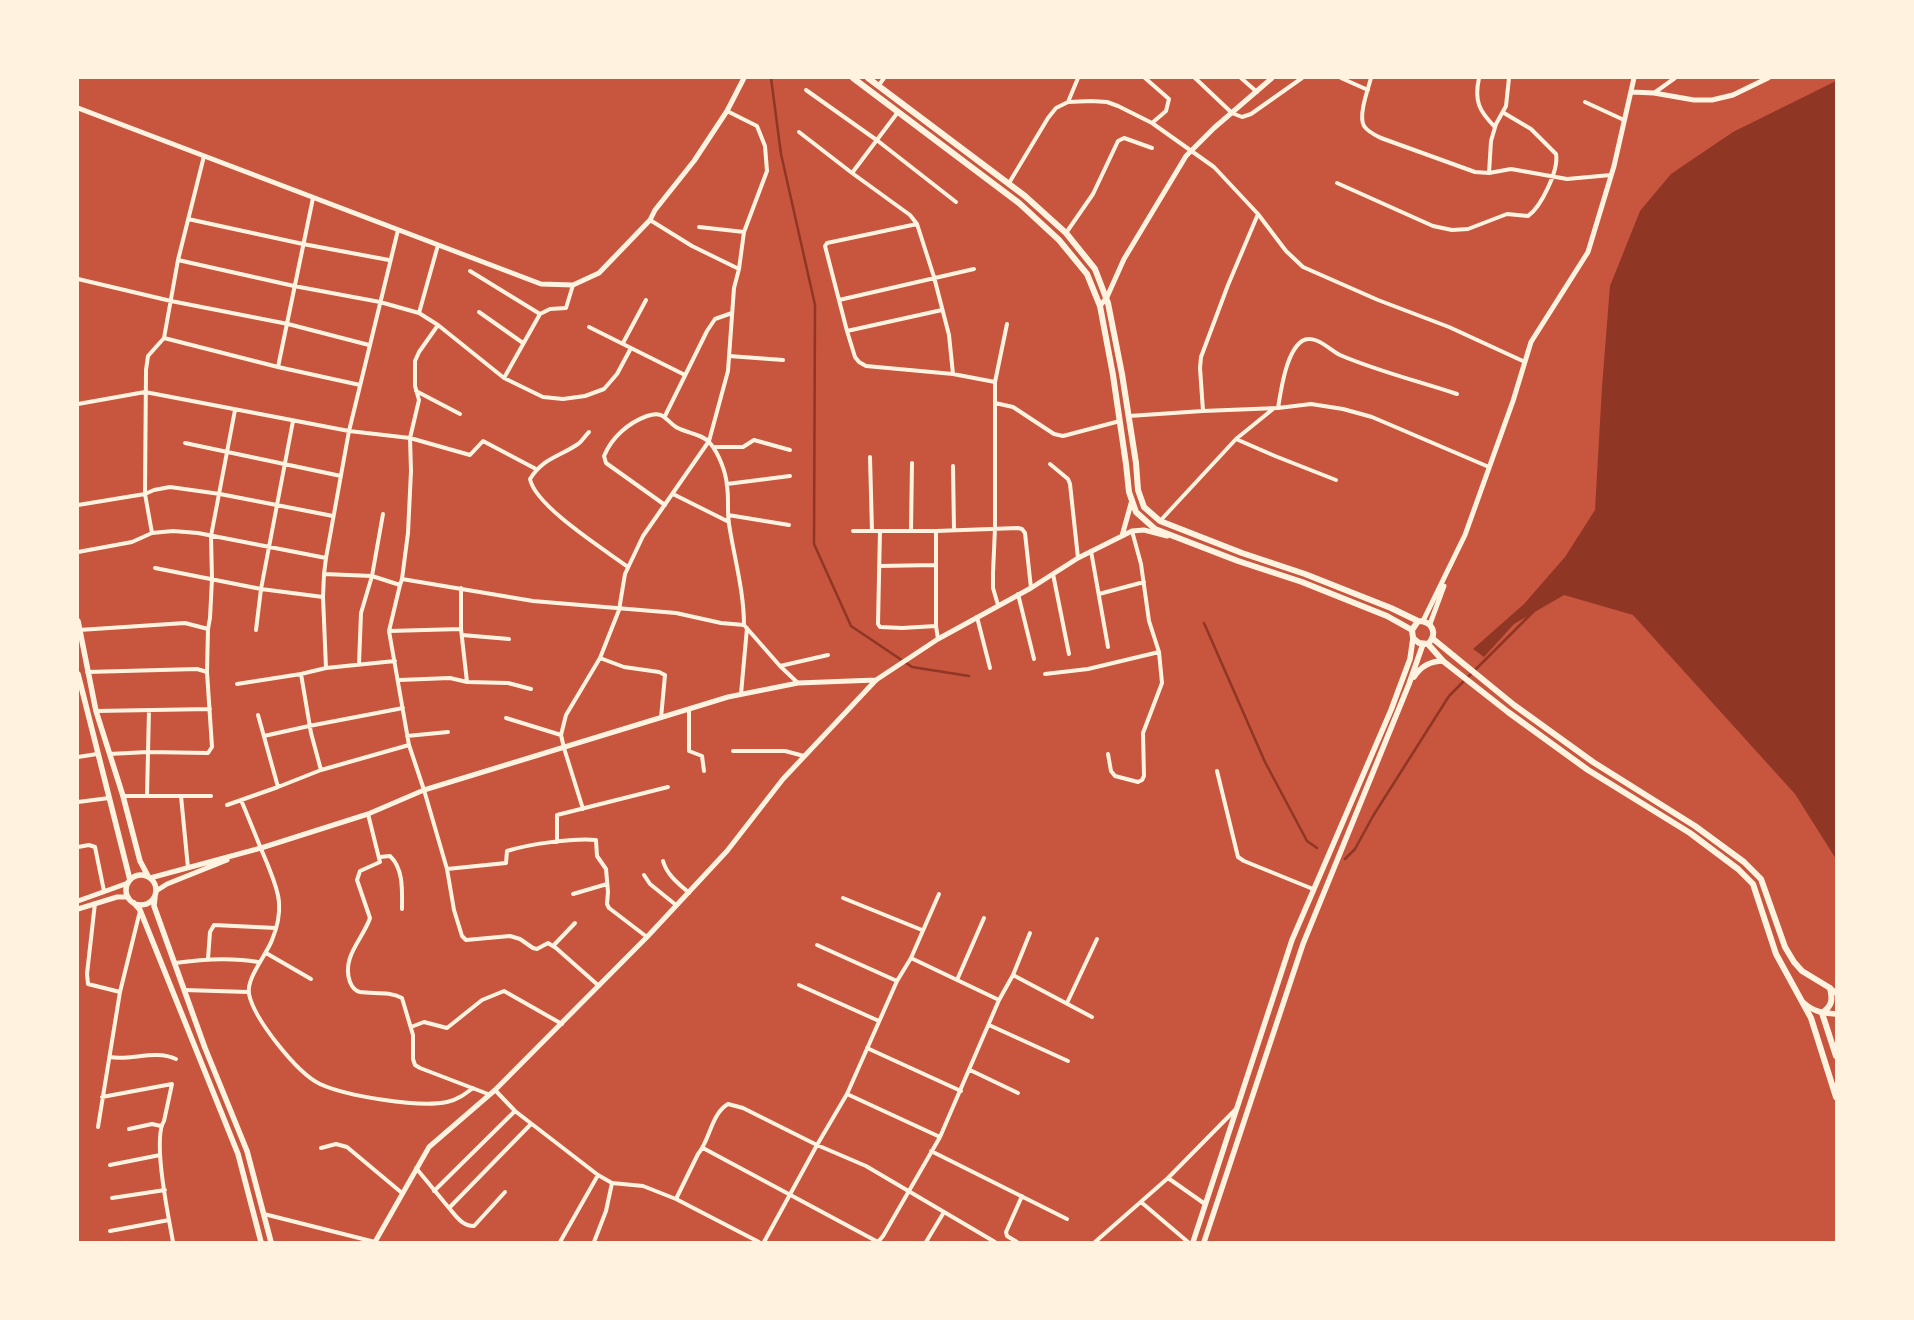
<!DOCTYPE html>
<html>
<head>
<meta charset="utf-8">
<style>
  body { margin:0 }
  #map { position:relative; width:1914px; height:1320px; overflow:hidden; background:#c8553d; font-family:"IBM Plex Serif",serif }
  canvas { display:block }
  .frame { position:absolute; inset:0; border:79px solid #fff3e0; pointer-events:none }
</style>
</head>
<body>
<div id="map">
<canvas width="1914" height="1320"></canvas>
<div class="frame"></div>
</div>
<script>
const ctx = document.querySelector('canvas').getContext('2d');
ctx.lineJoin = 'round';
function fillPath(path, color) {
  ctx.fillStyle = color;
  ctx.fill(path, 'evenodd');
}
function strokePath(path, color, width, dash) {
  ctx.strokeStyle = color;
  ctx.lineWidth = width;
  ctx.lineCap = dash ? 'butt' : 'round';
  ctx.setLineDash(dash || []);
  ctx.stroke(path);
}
const water = new Path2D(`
  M1836 81V859L1795 794 1633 615 1564 595 1514 624 1484 657 1473 649 1524 604 1565 557 1595 510 1602 387 1610 286 1640 211 1671 174 1733 132Z`);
const stream = new Path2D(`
  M771 78 781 154 815 305 814 544 851 626 912 667 969 676
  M1204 623 1265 762 1307 841 1317 848
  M1345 859 1355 849 1373 816 1449 696 1534 611`);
const minor = new Path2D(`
  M1145 78 1169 99 1166 111 1152 123
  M1195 78 1232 113 1242 117 1251 114 1302 78
  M1241 78 1257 92
  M1341 78 1368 90
  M1371 78C1368 89 1358 116 1364 126 1368 132 1375 135 1381 138L1475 172 1489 173 1511 169 1567 179 1611 175
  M1479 78C1474 101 1479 111 1495 127
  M879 85 884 78
  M806 90 878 141 956 202
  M1654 93 1675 78
  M1068 102 1078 78
  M1585 102 1624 120
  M898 112 852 173 910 215 917 224 934 277 949 335 953 374
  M799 132 852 173
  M1489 173 1491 141 1496 124 1506 106 1509 78
  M1009 183 1048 118 1056 108 1068 102 1091 101 1107 102 1118 106 1152 123 1214 167 1258 214 1286 251 1303 267 1378 300 1449 327 1525 362
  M1337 183 1433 226 1452 230 1468 229 1507 214 1528 216C1541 207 1559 170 1556 154L1531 129 1504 113
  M188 219 303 244 389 260
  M650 220 692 246 739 269
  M917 224 827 243 825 246 847 331 855 357 859 362 866 366 953 374 995 382
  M699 227 744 232
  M1066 233 1093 194 1118 141 1124 138 1127 139 1152 148
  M178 260 294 286 380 302 419 313 438 325 504 378 543 397 563 399 585 396 604 389 617 374 631 348
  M470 271 540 314
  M78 279 171 301 288 324 369 345
  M839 300 974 269
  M479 312 523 343
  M419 313 438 245
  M589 327 685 375
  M847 331 942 310
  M164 338 278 367 360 385
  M623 343 646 300
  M729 356 783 360
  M278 367 313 198
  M504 378 540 314 550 309 566 308 573 285
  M416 391 460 414
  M995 403 1013 407 1054 434 1063 436 1120 421
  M78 404 145 392 349 431 410 438 470 455 483 441 536 469
  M1278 408C1281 390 1286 352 1302 341 1314 333 1330 350 1340 355 1377 371 1418 381 1457 394
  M1203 411 1200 368 1201 357 1228 285 1258 214
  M665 416 707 331 715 319 732 313
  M1129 416 1203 411 1278 408 1311 404 1343 409 1372 417 1489 467
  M589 432C585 436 582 441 578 444 559 457 543 458 530 479 535 506 605 550 628 567
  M1236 439 1275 456 1336 480
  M185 443 341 476
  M713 447H743L754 440 790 450
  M870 457 872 531
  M1050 464 1068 479 1070 484 1078 558
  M953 466 954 530
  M727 484 790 476
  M673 494 729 522
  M78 505 145 494 154 490 170 487 220 494 333 516
  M665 505 606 463 604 456C612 437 628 423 647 416 664 410 665 420 676 427 686 433 703 434 710 443 719 454 726 472 727 486 729 498 727 511 729 524 734 557 744 591 744 625
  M728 515 789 525
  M1160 521 1236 439 1273 409
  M853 531H936L1018 528 1022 529 1025 533 1031 588
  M880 531 878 624 880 627 902 628 936 626
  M911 531 912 463
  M936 531V626L938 639
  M152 533 145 494 146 370 148 356 164 338 178 260 204 156
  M1091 551 1108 647
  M78 552 132 542 152 533 173 531 198 533 326 558 324 574 372 576 400 585 402 579 533 601 676 613 721 623 744 625 780 666 798 683
  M326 558 349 431 398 230
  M879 566 935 565
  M155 568 261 589 323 597
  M324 574 323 597 326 668
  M1053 574 1069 654
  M402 579 408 533 411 471 410 438 419 400 415 386V361L419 352 438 325
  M400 585 389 631 409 745 424 790 447 869 454 910 462 936 466 940 510 936 520 939 533 948 537 949 548 943 556 948 599 986
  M461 588V629L467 682
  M1018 594 1034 659
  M1099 594 1144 582
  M998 605 993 588V573L995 528V382L1007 324
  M977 617 990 668
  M79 630 185 623 208 629
  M256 630 261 589 293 421
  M389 631 461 629
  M462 635 509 639
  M600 658 624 667 659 672 665 675 661 718
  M359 664 361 613 372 576 383 514
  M780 666 828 655
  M87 672 197 669 207 672
  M301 674 311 733 321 770
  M1045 674 1088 669 1159 652
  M399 680 450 678 467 682 508 683 531 689
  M237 684 301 674 326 668 395 661
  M741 694 747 628
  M689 709V751L702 756 704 771
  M96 711 210 709
  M258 715 278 787
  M506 718 561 735
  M264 736 309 726 403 708
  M407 736 448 732
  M733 751H785L804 756
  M109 754 148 752 208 753 212 747 207 672 208 629 210 618 212 579 211 536 235 410
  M1108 754 1111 771 1115 776 1138 782 1142 780 1144 776 1143 733 1162 683 1159 652 1149 621 1141 564 1132 531
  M78 757 97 754
  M1217 771 1238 857 1244 861 1313 889
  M123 796H211
  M147 796 149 710
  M181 796 188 868
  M241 800C250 821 258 842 267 863 272 876 278 889 279 902 280 914 277 928 272 940 267 954 246 978 249 994 254 1019 297 1073 320 1084 346 1096 419 1108 447 1102 457 1100 465 1094 473 1088
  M78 802 109 798
  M227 805 278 787 321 770 409 745
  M583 809 564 748 561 735 566 715 600 658 619 610 625 574 643 536 709 441 728 371 734 288 739 269 744 232 767 171 765 146 757 126 727 111
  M368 814 380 862 360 871 357 880 370 918C363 939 341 957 350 982 352 987 355 991 360 992 374 994 389 991 402 998L413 1035V1059L415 1065 420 1068 488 1094
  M557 842V815L668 787
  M78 847 89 845 95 847 104 891
  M380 857 390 856C404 869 402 892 402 909
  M663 861C667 875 678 883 689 893
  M447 869 506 863 507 851C529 844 573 838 596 840L597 856 606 869 608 892 607 904 609 908 647 937
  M644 875 650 884 676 905
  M573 894 607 884
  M843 898 922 930
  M95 903 87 974 88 984 120 992
  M817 945 897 981
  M553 946 575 923
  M266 953 311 979
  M911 958 939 894
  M208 959 210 932 214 925 276 928
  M175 963C202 959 230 957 258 962
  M1013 975 1030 933
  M957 980 984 918
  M799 985 879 1021
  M184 990 248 992
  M1067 1003 1097 939
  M989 1025 1068 1061
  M411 1027 424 1022 447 1028 482 1000 504 991 562 1024
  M867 1048 961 1091
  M110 1057C131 1061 155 1049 176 1059
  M970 1070 1018 1093
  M495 1090 515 1111 598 1175 612 1183 643 1186 676 1199 759 1242
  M847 1094 940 1137
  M102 1097 172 1084 164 1121C152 1139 169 1219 173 1242
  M98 1127 120 992 140 911
  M129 1129 152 1124 161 1126
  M321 1148 336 1144 347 1147 402 1193
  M703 1148 878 1242
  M931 1151 1067 1219
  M110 1165 160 1155
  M416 1168 449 1208 531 1124
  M1168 1178 1205 1204
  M434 1191 515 1111
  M112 1198 165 1190
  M676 1199 698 1154C710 1140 711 1114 728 1104L743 1108 817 1145 866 1166 995 1242
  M1141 1202 1188 1242
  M449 1208C456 1216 462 1226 474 1226L505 1192
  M264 1214 375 1242
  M110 1231 169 1220
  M560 1242 598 1175
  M594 1242 606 1211 612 1183
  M764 1242 817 1145 847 1094 897 981 911 958 999 1000
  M878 1242 883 1236 940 1137 999 1000 1013 975 1092 1017
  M926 1242 944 1212
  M1017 1242 1007 1236 1006 1232 1022 1196
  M1095 1242 1168 1178 1235 1110`);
const tertiary = new Path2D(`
  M1631 92 1654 93 1694 100H1712L1733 95 1768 78
  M78 108 541 284 573 285 599 273 650 220 655 210 694 161 727 111 744 78
  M1100 306 1107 297 1124 259 1186 156 1214 128 1272 78
  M1122 536 1132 500
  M1423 621 1465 535 1513 401 1531 342 1588 252 1614 166 1634 78
  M1430 624 1444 586
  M150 878 261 848 368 814 424 790 728 697 798 683 876 680
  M156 891 167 884 227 860
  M78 901 128 883
  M78 909 117 897H128
  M375 1242 429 1147 495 1090 647 937 727 851 783 779 876 680 938 639 1031 588 1078 558 1132 531 1144 530 1167 536`);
const secondary = new Path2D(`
  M78 621 96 711 123 796 140 861 148 876
  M78 674 130 880
  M1414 677C1421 666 1430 661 1443 661
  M126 890a15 15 0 1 1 30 0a15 15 0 1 1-30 0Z
  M155 896 154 906 205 1048 247 1151 271 1242
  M134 903 140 910 238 1154 261 1242
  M1830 988 1836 993
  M1804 1003C1814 1012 1823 1013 1836 1014
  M1193 1242 1292 940 1391 710 1410 659 1413 638
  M1204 1242 1303 944 1409 684 1423 644`);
const primary = new Path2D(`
  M853 78 1019 203 1059 240 1087 274 1100 306 1113 375 1126 464 1129 492 1136 512 1155 529 1238 561 1302 582 1387 616 1412 630
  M868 78 1025 196 1066 233 1095 269 1108 303 1122 374 1136 463 1138 490 1144 507 1160 521 1242 553 1305 574 1391 608 1418 621
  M1418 621C1433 621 1438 634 1428 644L1419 643 1413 638 1412 630Z
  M1432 638 1514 705 1593 762 1695 826 1744 862 1761 879 1785 947 1794 962 1802 971 1830 988C1833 1000 1832 1006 1822 1013L1836 1056
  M1428 644 1443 661 1508 712 1588 770 1690 833 1738 869 1753 884 1776 954 1811 1018 1836 1097`);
fillPath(water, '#8f3625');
strokePath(stream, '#8f3625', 2.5);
strokePath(minor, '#fff3e0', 4);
strokePath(tertiary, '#fff3e0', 5);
strokePath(secondary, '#fff3e0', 5.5);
strokePath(primary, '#fff3e0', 6);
</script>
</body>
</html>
